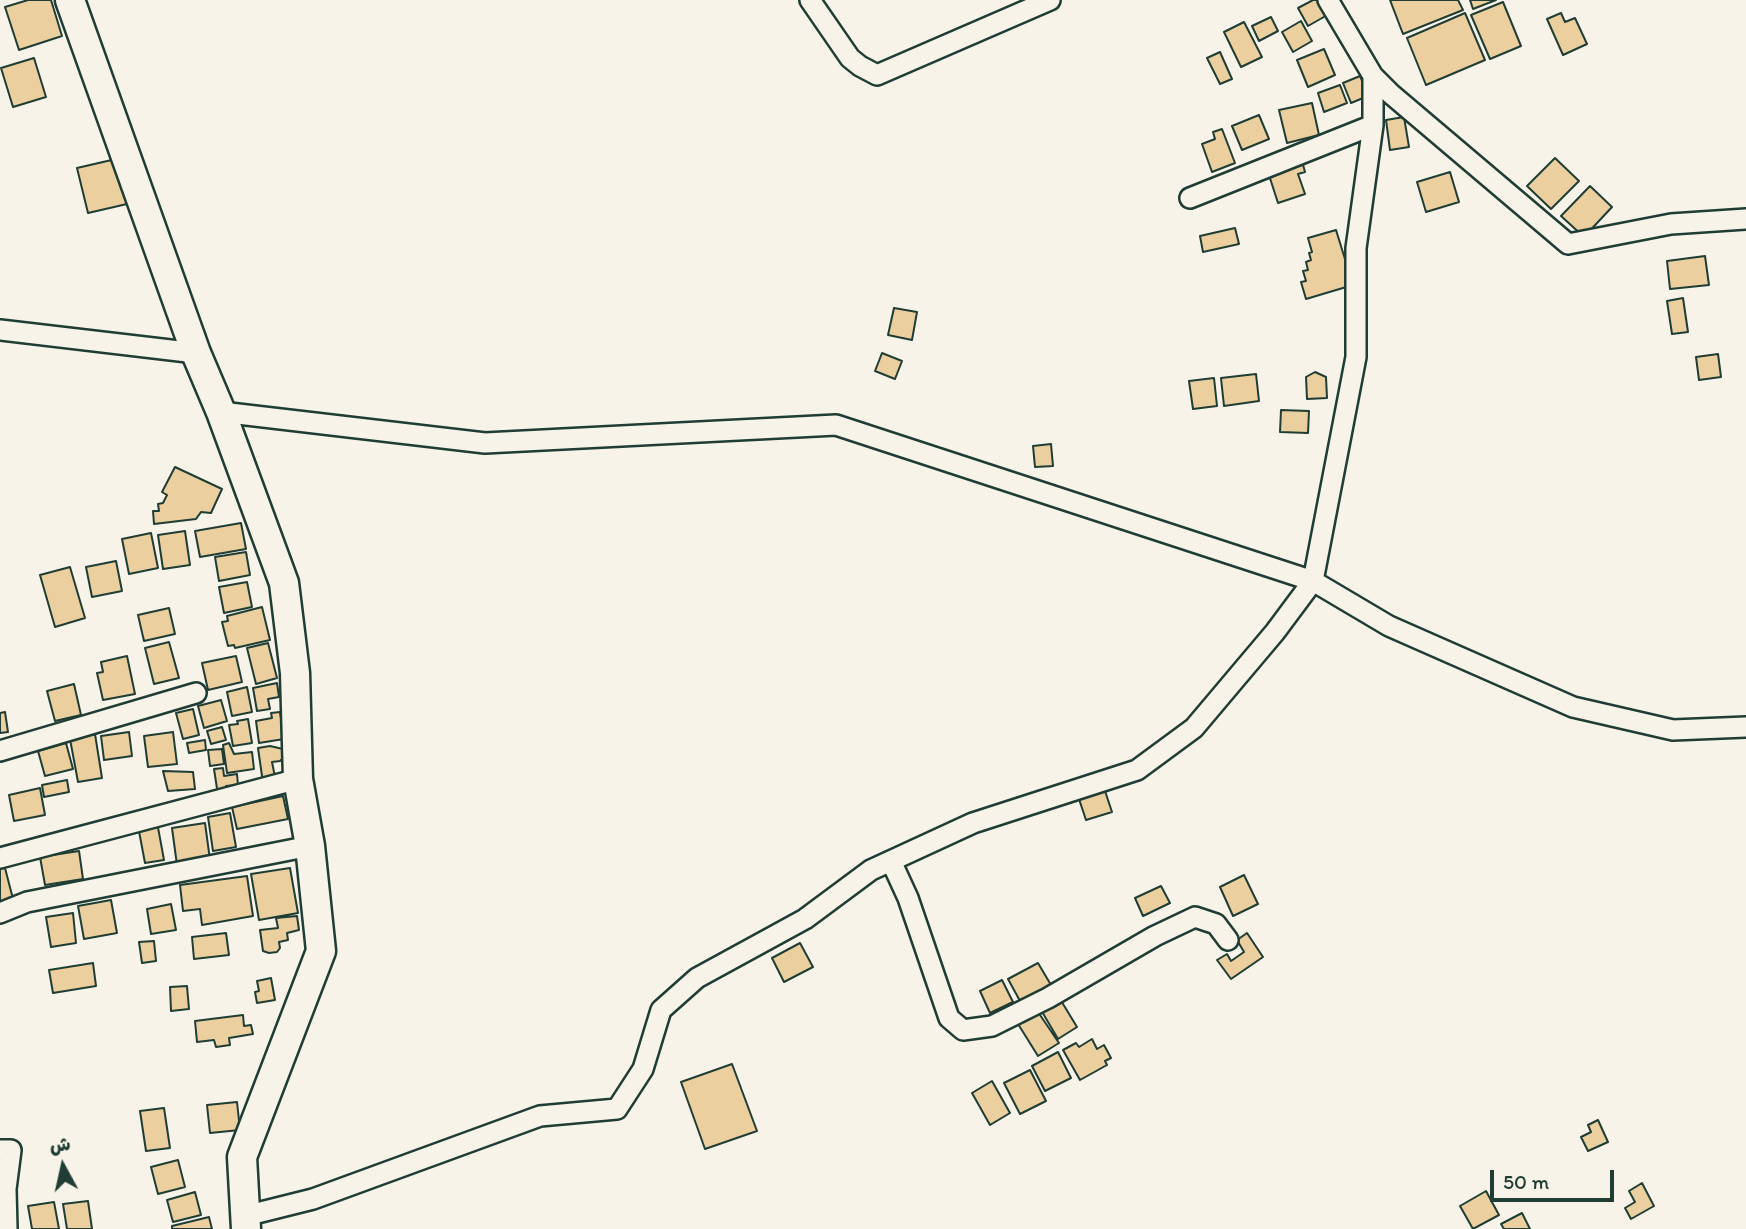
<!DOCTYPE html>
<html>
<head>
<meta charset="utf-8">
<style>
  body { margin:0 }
  #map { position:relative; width:1746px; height:1229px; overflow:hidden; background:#f7f3e8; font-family:Itim,"Playpen Sans Arabic",sans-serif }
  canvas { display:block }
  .north { position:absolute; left:28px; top:1131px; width:70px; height:70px; -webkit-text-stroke:5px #f7f3e8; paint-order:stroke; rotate:352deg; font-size:19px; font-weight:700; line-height:28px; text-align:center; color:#1f3d34 }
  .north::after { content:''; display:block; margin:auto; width:24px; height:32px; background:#1f3d34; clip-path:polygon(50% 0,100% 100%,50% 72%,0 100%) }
  .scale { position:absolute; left:1490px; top:1170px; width:124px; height:32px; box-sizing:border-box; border:4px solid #1f3d34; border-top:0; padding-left:9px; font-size:21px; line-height:24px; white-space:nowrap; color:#1f3d34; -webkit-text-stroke:5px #f7f3e8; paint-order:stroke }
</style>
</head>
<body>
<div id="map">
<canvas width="1746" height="1229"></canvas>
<div class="north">ش</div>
<div class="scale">50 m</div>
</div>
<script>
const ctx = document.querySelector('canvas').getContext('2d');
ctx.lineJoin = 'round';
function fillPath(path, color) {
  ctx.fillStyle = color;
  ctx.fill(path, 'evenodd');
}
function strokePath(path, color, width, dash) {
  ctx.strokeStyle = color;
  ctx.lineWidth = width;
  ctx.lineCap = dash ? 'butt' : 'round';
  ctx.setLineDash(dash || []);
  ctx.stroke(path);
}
const building = new Path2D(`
  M28 0H51L62 36 19 50 5 7Z
  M1313 0H1321L1329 14 1308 26 1298 8Z
  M1390 0H1458L1463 10 1403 34Z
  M1470 0H1496L1473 9Z
  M1503 2 1521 46 1490 59 1471 15Z
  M1465 13 1485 60 1426 85 1407 38Z
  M1561 13 1565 22 1575 18 1587 44 1563 55 1547 19Z
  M1271 17 1278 31 1259 41 1252 26Z
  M1301 21 1312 41 1293 52 1282 32Z
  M1244 22 1262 57 1241 67 1224 32Z
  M1324 49 1335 75 1308 87 1297 60Z
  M1220 52 1232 79 1220 84 1207 58Z
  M34 58 46 97 13 107 1 68Z
  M1360 76 1368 96 1351 103 1343 83Z
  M1340 85 1347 103 1324 112 1318 93Z
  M1312 103 1319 135 1287 143 1279 110Z
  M1259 115 1269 139 1242 150 1232 126Z
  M1404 117 1409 147 1390 150 1386 120Z
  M1222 129 1235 163 1212 172 1202 144 1215 139 1213 132Z
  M1555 158 1579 181 1551 209 1527 186Z
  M116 159 127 204 88 213 77 168Z
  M1302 161 1305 172 1298 174 1305 194 1278 203 1268 172Z
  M1450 172 1459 202 1426 212 1417 182Z
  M1590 186 1612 207 1584 237 1561 216Z
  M1235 228 1239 244 1203 252 1200 236Z
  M1336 230 1353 285 1306 299 1301 282 1306 281 1303 271 1308 270 1306 262 1311 260 1309 253 1312 252 1308 238Z
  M1705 256 1709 285 1670 289 1667 261Z
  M1683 298 1688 332 1672 334 1667 301Z
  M894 308 917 312 912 340 888 335Z
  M882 353 902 361 895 379 875 371Z
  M1718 354 1721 377 1699 380 1696 357Z
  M1315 372 1326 377 1327 398 1307 399 1306 377Z
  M1256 374 1259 401 1224 406 1221 378Z
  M1214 378 1217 406 1193 409 1189 381Z
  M1281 410 1309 411 1308 433 1280 432Z
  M1051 444 1053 466 1035 467 1033 446Z
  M175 467 222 489 211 513 201 512 196 519 154 524 153 511H159L158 504 163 503 167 495 162 492Z
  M241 523 246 549 200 557 195 531Z
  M185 531 190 565 163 569 158 535Z
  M151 533 158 568 129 574 122 539Z
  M246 552 250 575 219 581 215 557Z
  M116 561 122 591 92 597 86 567Z
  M70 567 85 618 55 627 40 575Z
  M247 582 252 607 224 613 219 587Z
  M262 607 270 640 235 648 234 645 228 646 222 622 228 621 227 616Z
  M169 608 175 634 144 641 138 615Z
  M169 642 179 678 154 684 145 648Z
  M268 643 277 678 256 684 247 648Z
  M127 656 135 694 103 700 97 673 103 672 101 662Z
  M236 656 242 682 208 690 202 663Z
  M277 683 279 697 268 699 270 709 257 711 253 688Z
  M74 684 81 715 55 721 47 691Z
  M247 687 252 712 232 716 227 692Z
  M221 700 227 721 204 728 198 706Z
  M193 709 199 735 183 739 176 713Z
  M5 712 8 732 0 733V713Z
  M280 712 284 739 259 743 256 721 272 718 271 713Z
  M248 719 252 743 233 746 229 725 238 724 237 721Z
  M222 727 226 740 211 744 207 731Z
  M129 732 132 756 104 760 101 736Z
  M173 732 177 764 148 767 144 736Z
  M95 734 102 778 78 782 70 739Z
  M205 740 206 750 189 753 187 743Z
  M66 743 73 769 45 776 38 751Z
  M229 743 234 754 252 752 254 769 227 773 223 745Z
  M270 746 283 749 284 757 280 761 272 762 276 782 263 783 258 748Z
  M222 749 224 764 210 766 208 750Z
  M223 768 224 776 237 774 238 785 226 786 227 794 218 795 214 769Z
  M163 771 193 772 195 789 168 791Z
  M67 780 69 792 44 797 42 785Z
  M40 788 45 815 14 821 9 795Z
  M1105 791 1112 812 1086 820 1079 799Z
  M283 796 288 819 237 829 232 807Z
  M230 813 236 847 213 851 208 817Z
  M157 822 164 860 145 863 138 826Z
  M205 823 210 860 177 865 172 828Z
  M79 851 83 879 45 885 40 857Z
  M5 868 13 899 0 902V869Z
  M290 868 298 913 259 920 251 874Z
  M1244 875 1258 904 1233 916 1220 887Z
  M247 876 253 916 202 925 200 909 183 911 180 885Z
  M1161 886 1170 903 1143 916 1135 898Z
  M111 900 117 933 84 939 78 906Z
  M171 904 176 930 151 934 147 909Z
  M73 913 76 943 51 947 46 917Z
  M297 916 299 930 287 933 288 940 279 942 280 948 277 952 269 953 263 951 260 930 278 928 276 918Z
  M226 933 229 955 194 959 192 937Z
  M1247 933 1263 957 1231 979 1217 960 1227 954 1231 961 1244 952 1237 940Z
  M154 941 156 961 142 963 139 942Z
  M800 943 813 967 784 982 772 958Z
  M93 963 96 986 53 993 49 970Z
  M1038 963 1051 985 1020 1001 1008 979Z
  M271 978 275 1000 257 1003 255 992 259 991 257 981Z
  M1002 980 1013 1002 990 1013 980 991Z
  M187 986 189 1009 171 1011 170 987Z
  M1060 999 1077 1027 1058 1039 1041 1010Z
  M1038 1012 1059 1043 1038 1056 1018 1024Z
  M243 1015 244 1026 251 1025 253 1034 229 1038 230 1045 216 1047 214 1040 197 1042 195 1021Z
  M1092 1039 1097 1049 1104 1045 1111 1058 1105 1061 1107 1065 1080 1080 1063 1050 1076 1043 1079 1047Z
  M1058 1052 1071 1078 1045 1091 1032 1066Z
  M732 1064 757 1131 705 1149 681 1082Z
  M1030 1070 1046 1101 1020 1114 1004 1083Z
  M992 1081 1010 1113 990 1125 972 1093Z
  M237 1102 240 1130 210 1133 207 1105Z
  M164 1108 170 1148 146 1151 140 1111Z
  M1598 1120 1608 1142 1588 1151 1581 1137 1591 1132 1588 1125Z
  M178 1160 185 1187 158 1194 151 1167Z
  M1642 1183 1654 1206 1631 1219 1625 1208 1635 1202 1629 1191Z
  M1486 1191 1499 1215 1473 1229 1460 1206Z
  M195 1192 201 1215 173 1222 167 1200Z
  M88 1201 92 1229H67L63 1204Z
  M54 1202 59 1229H32L28 1206Z
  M1522 1213 1530 1229H1504L1501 1224Z
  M209 1217 212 1229H172V1226Z`);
const street = new Path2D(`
  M810 0 850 58 860 66 877 75 1050 0
  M1373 76 1391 94 1568 244 1671 224 1746 219
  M1190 198 1373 125
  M0 330 196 353
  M221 412 485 443 836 425 1313 581 1389 626 1573 707 1673 730 1746 727
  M0 751 196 693
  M0 858 298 779
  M891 861 908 898 949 1018 963 1030 992 1026 1048 998 1155 936 1195 917 1216 924 1228 940
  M0 913 27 902 310 846
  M0 1150H11L6 1189 7 1229
  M245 1216 313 1199 540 1116 617 1109 643 1069 661 1010 697 978 805 919 871 870 973 823 1137 770 1194 728 1275 632 1313 581 1356 357V248L1373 125V76L1328 0`);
const secondary = new Path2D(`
  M70 0 196 353 221 412 284 583 295 673 298 779 310 846 321 951 242 1157 246 1229`);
fillPath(building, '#ebcf9f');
strokePath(building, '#1f3d34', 2);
strokePath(street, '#1f3d34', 24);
strokePath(secondary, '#1f3d34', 33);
strokePath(street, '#f7f3e8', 19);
strokePath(secondary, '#f7f3e8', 28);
</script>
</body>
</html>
